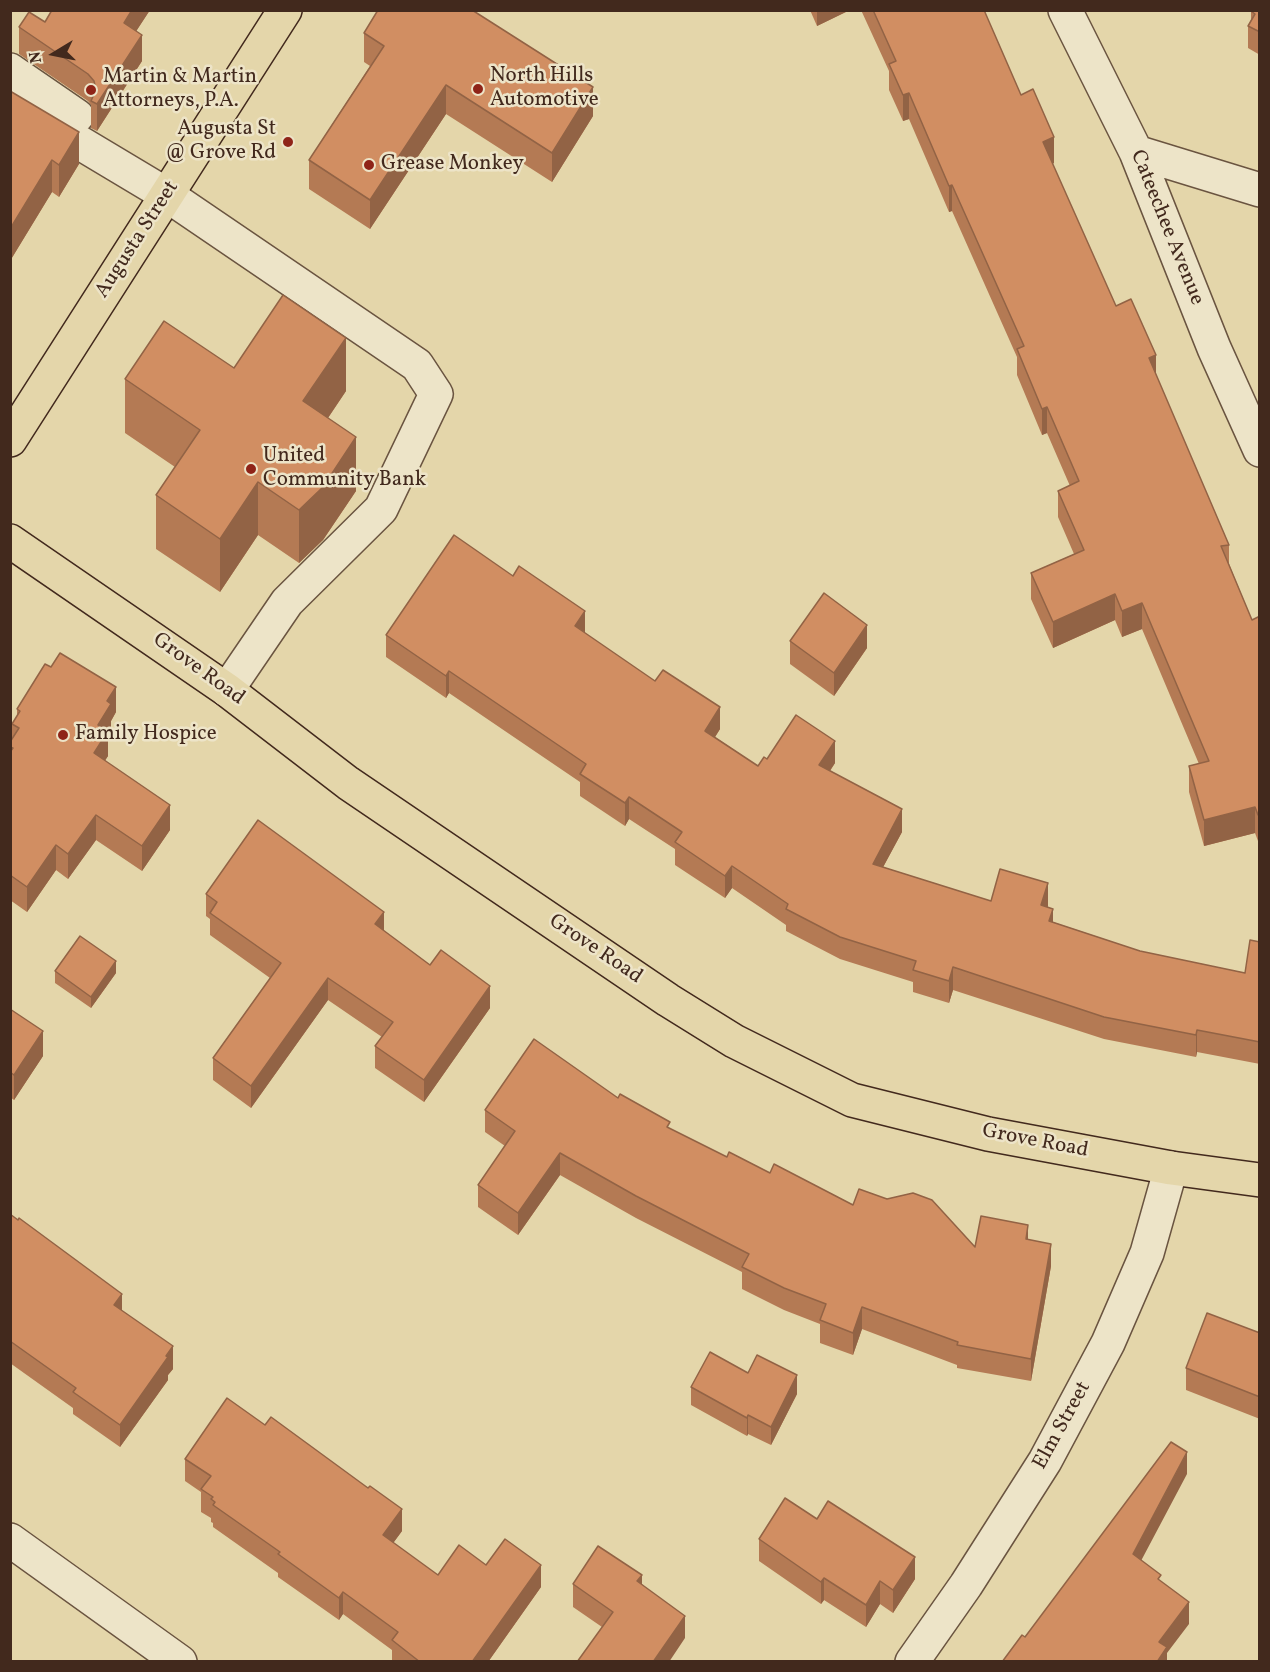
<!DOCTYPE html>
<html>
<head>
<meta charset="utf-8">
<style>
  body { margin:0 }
  #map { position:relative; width:1270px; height:1672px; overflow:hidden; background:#e4d6aa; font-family:Vollkorn,serif }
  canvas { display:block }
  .frame { position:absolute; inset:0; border:12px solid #42291d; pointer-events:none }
  .north { position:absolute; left:24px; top:24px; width:60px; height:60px; -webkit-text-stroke:4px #ede4c8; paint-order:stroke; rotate:260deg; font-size:16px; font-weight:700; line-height:24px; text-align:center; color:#42291d }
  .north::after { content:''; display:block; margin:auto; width:21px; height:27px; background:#42291d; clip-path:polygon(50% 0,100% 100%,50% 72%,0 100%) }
</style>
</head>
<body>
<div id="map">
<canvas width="1270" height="1672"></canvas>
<div class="frame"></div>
<div class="north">N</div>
</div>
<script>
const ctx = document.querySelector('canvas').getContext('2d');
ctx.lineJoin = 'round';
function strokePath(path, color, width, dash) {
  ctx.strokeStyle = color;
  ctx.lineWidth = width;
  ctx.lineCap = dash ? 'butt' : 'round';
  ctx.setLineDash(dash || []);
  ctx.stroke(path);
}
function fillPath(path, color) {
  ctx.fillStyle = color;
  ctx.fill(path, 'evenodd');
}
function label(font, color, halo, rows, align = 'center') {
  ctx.font = font + ' Vollkorn,serif';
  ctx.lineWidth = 5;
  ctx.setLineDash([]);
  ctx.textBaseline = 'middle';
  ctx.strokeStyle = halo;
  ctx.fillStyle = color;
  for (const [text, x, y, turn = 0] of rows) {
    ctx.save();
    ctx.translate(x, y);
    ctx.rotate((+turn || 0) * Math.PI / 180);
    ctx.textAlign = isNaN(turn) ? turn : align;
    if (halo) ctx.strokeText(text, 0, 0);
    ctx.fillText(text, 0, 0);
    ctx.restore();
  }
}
const minor = new Path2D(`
  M1065 10 1136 152 1214 348 1260 450
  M10 70 77 116
  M10 101 167 195 417 365 436 394 381 509 287 602 227 690
  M1136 152 1260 190
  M10 1540 180 1662
  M912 1662 966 1585 1045 1461 1108 1343 1147 1253 1171 1168`);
const major = new Path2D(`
  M10 440 285 10
  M10 541 227 690 348 783 668 1000 734 1041 852 1100 988 1134 1171 1168 1260 1180`);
const wall = new Path2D(`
  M52 10H150L136 31 142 61 97 131 91 128V105L88 101 19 54V27L45 22Z
  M810 10H850L817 26Z
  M861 10H984L1021 95 1054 163 1052 164 1116 306 1156 376 1229 545V564L1252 620 1260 616V841H1258L1255 833 1204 846 1189 792V766L1199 764 1142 629 1122 637 1115 620 1053 648 1031 599V573L1074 554 1058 517V491L1070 486 1047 433 1042 435 1017 375V357L952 211 949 212 909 119 903 121 889 90V71Z
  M1260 10V55L1248 48V26L1251 20V11Z
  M364 33 593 116 552 182 446 114 370 229 309 189V160L370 66 364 62Z
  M10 91 79 164 59 197 52 192 10 261Z
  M234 368 346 391 328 418 356 491 323 540 299 563 258 535 220 592 156 549V495L175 467 125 433V379Z
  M513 576 585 633 720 729 715 737 758 766 767 759 835 763 830 771 902 832 883 867 991 901 1048 906 1047 907 1053 922 1140 951 1245 973 1260 942V1064L1197 1052 1196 1057 1104 1039 953 990 949 1003 913 992V982L840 959 786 931V925L732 888 725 898 675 865V849L629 819 625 826 580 796V782L449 693 446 698 386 657V635Z
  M790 641 867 648 834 696 790 664Z
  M17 709 116 712 111 721V728L108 734V756L105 760 170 830 142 871 96 840 68 879 56 870 27 912 10 900V742L12 739V724L17 716Z
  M206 894 384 931 430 965 490 1008 424 1102 375 1068V1046L382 1037 328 1000 251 1108 213 1080V1058L270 978 210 935V919L206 916Z
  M55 971 116 973 91 1008 55 983Z
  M10 1009 43 1056 14 1100 10 1097Z
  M618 1098 670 1129 727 1157 853 1205 975 1247 1028 1239 1051 1266 1031 1381 957 1368V1365L862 1329 853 1355 820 1343V1324L784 1310 742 1289V1272L636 1218 560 1175 518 1235 478 1207V1185L505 1146 485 1132V1110Z
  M10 1214 122 1311 173 1369 168 1375V1380L120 1447 73 1414V1408L10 1363Z
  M1260 1333V1419L1186 1390V1368Z
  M691 1387 797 1394 771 1445 748 1434 747 1436 691 1405Z
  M185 1459 402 1531 393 1543 438 1575 486 1565 541 1587 488 1662H392V1650L343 1614 339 1620 278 1577V1573L213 1527V1523L211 1522V1518L201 1512V1492L185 1481Z
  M817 1519 915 1579 893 1613 880 1604 866 1627 824 1600 821 1604 759 1561V1539Z
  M1260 1520V1545L1259 1543V1521Z
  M573 1584H642L685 1638 602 1627 573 1607Z`);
const shadedWall = new Path2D(`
  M132 10H150L124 50V23Z
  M817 10H850L817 26Z
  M142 35V61L97 131V104Z
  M446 85V114L370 229V200Z
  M593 87V116L552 182V153Z
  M909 93V119L903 121V95Z
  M79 132V164L59 197V165Z
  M1054 137V163L1043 168V142Z
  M52 160V192L10 261V229Z
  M952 185V211L949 212V186Z
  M346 338V391L303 455V401Z
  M1156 355V381L1149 358Z
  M1047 407V433L1042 435V409Z
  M356 437V491L323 540 299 563V510Z
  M258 482V535L220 592V539Z
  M1115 594V620L1053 648V622Z
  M1142 603V629L1122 637V611Z
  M585 611V633L575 626Z
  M867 625V648L834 696V673Z
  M449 671V693L446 698V676Z
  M116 687V712L111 721V728L108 734V756L94 778V753L98 725 107 701Z
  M720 707V729L705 753V731Z
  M835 741V763L819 787V765Z
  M629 797V819L625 826V803Z
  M170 805V830L142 871V846Z
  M1255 807V833L1204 846V820Z
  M902 809V832L873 886V864Z
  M96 815V840L68 879V854Z
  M1258 815H1260V841H1258Z
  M56 845V870L27 912V887Z
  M732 866V888L725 898V876Z
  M1048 883V906L1041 927V905Z
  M1053 909V932L1049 921Z
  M384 912V934L375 924Z
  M116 961V973L91 1008V997Z
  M953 967V990L949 1003V981Z
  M328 978V1000L251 1108V1086Z
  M490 986V1008L424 1102V1080Z
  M1197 1030V1052L1196 1057V1035Z
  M43 1031V1056L14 1100V1075Z
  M560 1153V1175L518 1235V1213Z
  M1028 1225V1247L1026 1239Z
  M1051 1244V1266L1031 1381V1359Z
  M122 1294V1316L114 1305Z
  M862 1307V1329L853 1355V1333Z
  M173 1346V1369L168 1375V1380L120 1447V1425Z
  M797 1375V1394L771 1445V1427Z
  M748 1415V1434L747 1436V1418Z
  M1187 1452V1474L1133 1576V1554Z
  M402 1509V1531L383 1557V1535Z
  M915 1557V1579L893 1613V1590Z
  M541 1565V1587L488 1662H472Z
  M642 1575V1597L637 1581Z
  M824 1578V1600L821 1604V1582Z
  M880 1581V1604L866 1627V1605Z
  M343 1592V1614L339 1620V1598Z
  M1189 1602V1624L1167 1653V1662H1157L1159 1642Z
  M685 1616V1638L669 1662H653Z`);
const building = new Path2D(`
  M52 10H132L124 23 142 35 97 104 91 101 96 90 94 81 88 74 19 27 29 12 45 22Z
  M378 10H472L593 87 552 153 446 85 370 200 309 160 384 46 364 33Z
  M873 10H984L1021 95 1033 89 1054 137 1043 142 1116 306 1131 299 1156 355 1149 358 1229 545 1221 546 1252 620 1260 616V815H1258L1255 807 1204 820 1189 766 1209 761 1142 603 1122 611 1115 594 1053 622 1031 573 1084 550 1058 491 1079 481 1047 407 1042 409 1017 349 1024 346 952 185 949 186 909 93 903 95 889 64 896 61Z
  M1252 10H1260V32L1248 26 1255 14 1251 11Z
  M10 91 79 132 59 165 52 160 10 229Z
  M283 295 346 338 303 401 356 437 323 487 299 510 258 482 220 539 156 495 200 430 125 379 164 321 234 368Z
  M454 535 513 576 519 566 585 611 575 626 655 681 663 670 720 707 705 731 758 766 764 757 767 759 796 715 835 741 819 765 902 809 873 864 991 901 1000 869 1048 883 1041 905 1053 909 1049 921 1140 951 1245 973 1250 940 1260 942V1042L1197 1030 1196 1035 1104 1017 953 967 949 981 913 970 916 961 840 937 786 909 788 904 732 866 725 876 675 842 682 832 629 797 625 803 580 774 586 764 449 671 446 676 386 635Z
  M824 593 867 625 834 673 790 641Z
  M60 653 116 687 107 701 111 704 98 725 108 731 94 753 170 805 142 846 96 815 68 854 56 845 27 887 10 875V752L13 748 10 747V742L19 728 12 724 20 711 17 709 45 664 51 667Z
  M258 820 384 912 375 924 430 965 441 950 490 986 424 1080 375 1046 393 1022 328 978 251 1086 213 1058 281 963 210 913 217 902 206 894Z
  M80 936 116 961 91 997 55 971Z
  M10 1009 43 1031 14 1075 10 1072Z
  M534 1039 618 1098 620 1094 670 1122 667 1127 727 1157 729 1152 770 1173 774 1164 853 1205 859 1189 887 1199 913 1193 932 1200 975 1247 981 1216 1028 1225 1026 1239 1051 1244 1031 1359 957 1345 958 1342 862 1307 853 1333 820 1320 826 1304 784 1288 742 1267 749 1254 636 1196 560 1153 518 1213 478 1185 515 1131 485 1110Z
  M10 1214 18 1220 19 1218 122 1294 114 1305 173 1346 166 1356 168 1357 120 1425 73 1392 76 1388 10 1341Z
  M1207 1313 1260 1333V1397L1186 1368Z
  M710 1352 748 1373 757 1355 797 1375 771 1427 748 1415 747 1418 691 1387Z
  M227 1398 265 1425 271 1417 368 1488 370 1486 402 1509 383 1535 438 1575 459 1545 486 1565 505 1539 541 1565 472 1662H420L392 1640 398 1632 343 1592 339 1598 278 1554 280 1552 213 1505 215 1502 211 1499 213 1497 201 1489 211 1476 185 1459Z
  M1171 1442 1187 1452 1133 1554 1161 1575 1158 1579 1189 1602 1159 1642 1167 1647 1157 1662H1002L1022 1635 1025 1637Z
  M785 1498 817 1519 828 1501 915 1557 893 1590 880 1581 866 1605 824 1578 821 1582 759 1539Z
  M598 1546 642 1575 637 1581 685 1616 653 1662H577L613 1612 573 1584Z`);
const markers = [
  [478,89,6,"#8f2418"],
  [91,90,6,"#8f2418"],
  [288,142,6,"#8f2418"],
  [369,165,6,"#8f2418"],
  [251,469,6,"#8f2418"],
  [63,735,6,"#8f2418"]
];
const poiNames = [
  ["North Hills",490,77],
  ["Automotive",490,101],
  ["Martin & Martin",103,78],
  ["Attorneys, P.A.",103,102],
  ["Augusta St",276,130,"right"],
  ["@ Grove Rd",276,154,"right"],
  ["Grease Monkey",381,165],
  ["United",263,457],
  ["Community Bank",263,481],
  ["Family Hospice",75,735]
];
const streetNames = [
  ["Cateechee Avenue",1166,228,68],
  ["Augusta Street",138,240,-57],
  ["Grove Road",198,670,36],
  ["Grove Road",595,950,34],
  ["Grove Road",1035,1142,11],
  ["Elm Street",1063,1426,-61]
];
strokePath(minor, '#6a5440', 36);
strokePath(major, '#42291d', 36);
strokePath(minor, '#ede4c8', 33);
strokePath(major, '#e4d6aa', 33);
fillPath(wall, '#b47a54');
fillPath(shadedWall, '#926345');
fillPath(building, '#d18e62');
strokePath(building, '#926345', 1.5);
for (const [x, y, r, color] of markers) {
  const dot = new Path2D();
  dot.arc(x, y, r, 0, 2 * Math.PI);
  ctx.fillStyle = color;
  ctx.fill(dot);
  strokePath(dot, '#ede4c8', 2);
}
label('21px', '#42291d', '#ede4c8', poiNames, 'left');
label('21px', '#42291d', '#ede4c8', streetNames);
</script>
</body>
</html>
